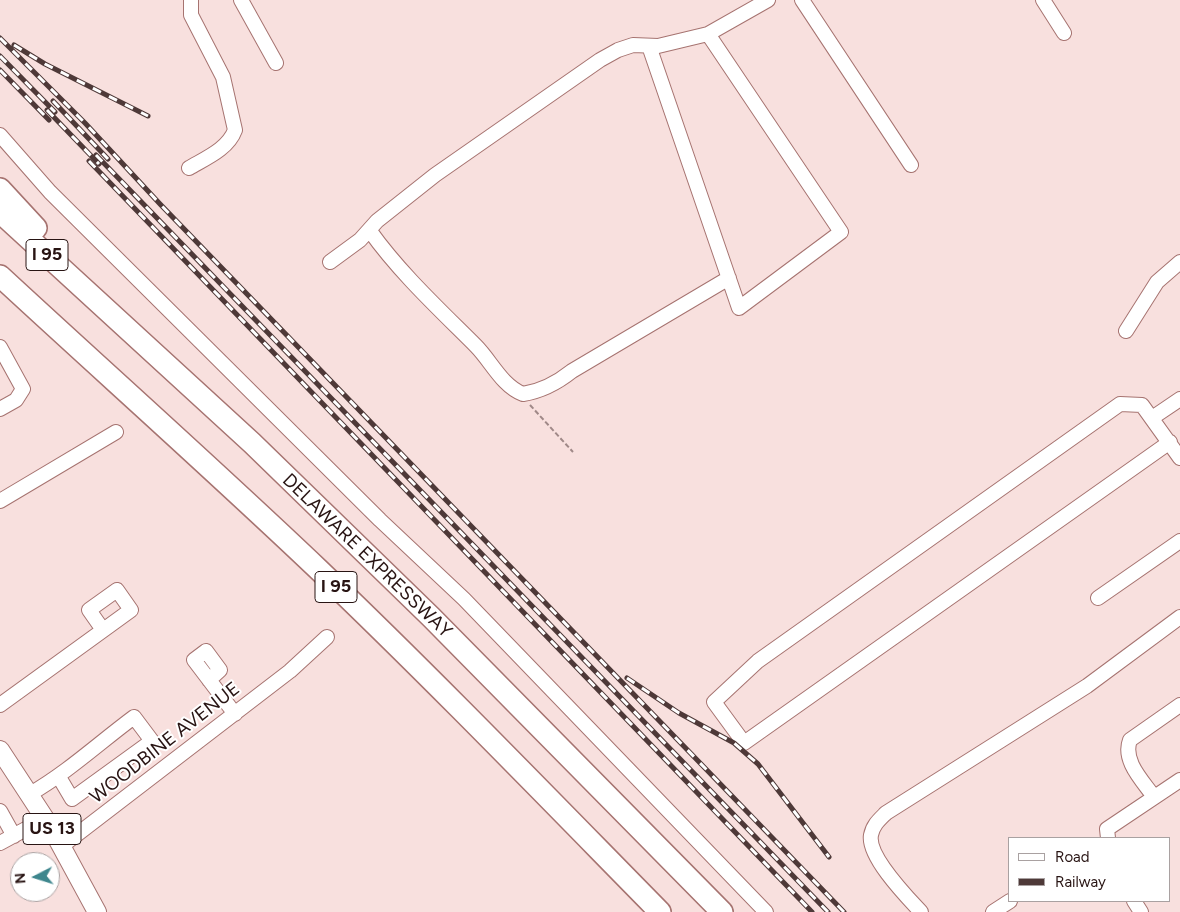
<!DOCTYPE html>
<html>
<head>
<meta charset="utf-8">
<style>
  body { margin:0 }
  #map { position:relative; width:1180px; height:912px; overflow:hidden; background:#f8e0de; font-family:Figtree,sans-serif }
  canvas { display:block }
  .legend { position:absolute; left:1008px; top:837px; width:162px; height:65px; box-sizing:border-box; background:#fff; border:1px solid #a9a1a1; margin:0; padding:6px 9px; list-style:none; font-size:15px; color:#281413 }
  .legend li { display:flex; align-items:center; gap:10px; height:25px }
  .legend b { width:25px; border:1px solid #a9a1a1 }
  .north { position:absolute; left:10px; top:852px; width:50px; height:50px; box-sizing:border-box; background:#fff; border:1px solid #a9a1a1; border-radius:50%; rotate:265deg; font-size:14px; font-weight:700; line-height:20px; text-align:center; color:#281413 }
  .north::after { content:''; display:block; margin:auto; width:18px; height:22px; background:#3e868d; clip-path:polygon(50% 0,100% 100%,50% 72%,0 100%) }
</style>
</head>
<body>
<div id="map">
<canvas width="1180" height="912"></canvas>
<ul class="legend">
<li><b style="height:6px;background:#fff"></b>Road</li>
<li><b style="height:6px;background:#4e3938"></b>Railway</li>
</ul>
<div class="north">N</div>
</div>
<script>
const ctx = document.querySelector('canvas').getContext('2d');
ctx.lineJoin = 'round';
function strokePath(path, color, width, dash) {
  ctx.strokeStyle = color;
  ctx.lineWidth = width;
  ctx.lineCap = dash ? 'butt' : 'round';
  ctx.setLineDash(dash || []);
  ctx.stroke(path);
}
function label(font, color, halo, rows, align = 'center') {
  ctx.font = font + ' Figtree,sans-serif';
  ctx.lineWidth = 4;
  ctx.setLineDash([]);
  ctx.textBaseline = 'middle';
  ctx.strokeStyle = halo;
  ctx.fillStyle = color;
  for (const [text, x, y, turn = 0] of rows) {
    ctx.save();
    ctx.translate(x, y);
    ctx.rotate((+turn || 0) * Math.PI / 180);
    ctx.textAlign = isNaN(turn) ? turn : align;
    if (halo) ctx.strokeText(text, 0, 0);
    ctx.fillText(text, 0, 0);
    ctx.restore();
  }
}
const path = new Path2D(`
  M530 405 573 452`);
const minor = new Path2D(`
  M241 0 276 63
  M802 0 911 165
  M1043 0 1064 33
  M649 46 739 308 841 232 708 34
  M0 135 50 192 210 351 380 520 464 599 766 912
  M189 168C206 158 228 149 235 130L223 77 191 15V0
  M370 231C400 273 439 309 476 346 491 361 502 386 523 394 542 391 557 383 572 371L729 278
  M330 262 360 240 377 221 435 175 600 60 618 50 633 45 658 46 708 34 768 0
  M1126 331 1157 282 1180 262
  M0 347 23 389 16 400 0 409
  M1152 418 1180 399
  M1170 442 744 743 714 702 758 661 1120 404 1142 405 1180 458
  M0 501 116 432
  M1098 598 1180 541
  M209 680 220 670 206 651 194 660 235 714
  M0 705 131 610 117 590 89 610 103 630
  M30 794C68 772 99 743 134 717L152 741 72 799 59 777
  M1154 797C1143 781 1122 761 1130 740L1180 705
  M0 811 14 836
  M1108 838 1107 829 1180 780
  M0 843 46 818
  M62 846 290 671 327 637
  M1134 901 1141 912
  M921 912C907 897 867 856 871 835 873 825 879 820 886 813L1087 686 1180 617
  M993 912 1010 901`);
const major = new Path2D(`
  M0 750 53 831 97 912`);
const highway = new Path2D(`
  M0 189 36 228
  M0 212 252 443 431 617 722 912
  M0 276C106 374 214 470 318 569 435 681 547 797 660 912`);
const rail = new Path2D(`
  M0 38 85 123 160 204 844 912
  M14 45 45 64 148 116
  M0 56 55 112
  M0 70 49 120
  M53 101 108 159
  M47 110 99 164
  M96 155 828 912
  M89 161 812 912
  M627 678 679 713 734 743 758 764 829 857`);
const shields = [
  [47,255,42],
  [336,587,42],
  [52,829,58]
];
const shieldNames = [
  ["I 95",47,255],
  ["I 95",336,587],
  ["US 13",52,829]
];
const streetNames = [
  ["DELAWARE EXPRESSWAY",367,556,44],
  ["WOODBINE AVENUE",165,743,-38]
];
strokePath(minor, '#a67370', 16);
strokePath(major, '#a67370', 20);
strokePath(highway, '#a67370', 24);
strokePath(path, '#a08988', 2, [5, 2.5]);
strokePath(minor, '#fff', 14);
strokePath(major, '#fff', 18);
strokePath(highway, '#fff', 21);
strokePath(rail, '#4e3938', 5);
strokePath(rail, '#fff', 3, [9]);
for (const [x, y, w] of shields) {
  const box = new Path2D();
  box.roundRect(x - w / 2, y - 15.5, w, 31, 4);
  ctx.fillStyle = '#fff';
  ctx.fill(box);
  strokePath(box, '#281413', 1);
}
label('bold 18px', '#281413', null, shieldNames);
label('19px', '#281413', '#fff', streetNames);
</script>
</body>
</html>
